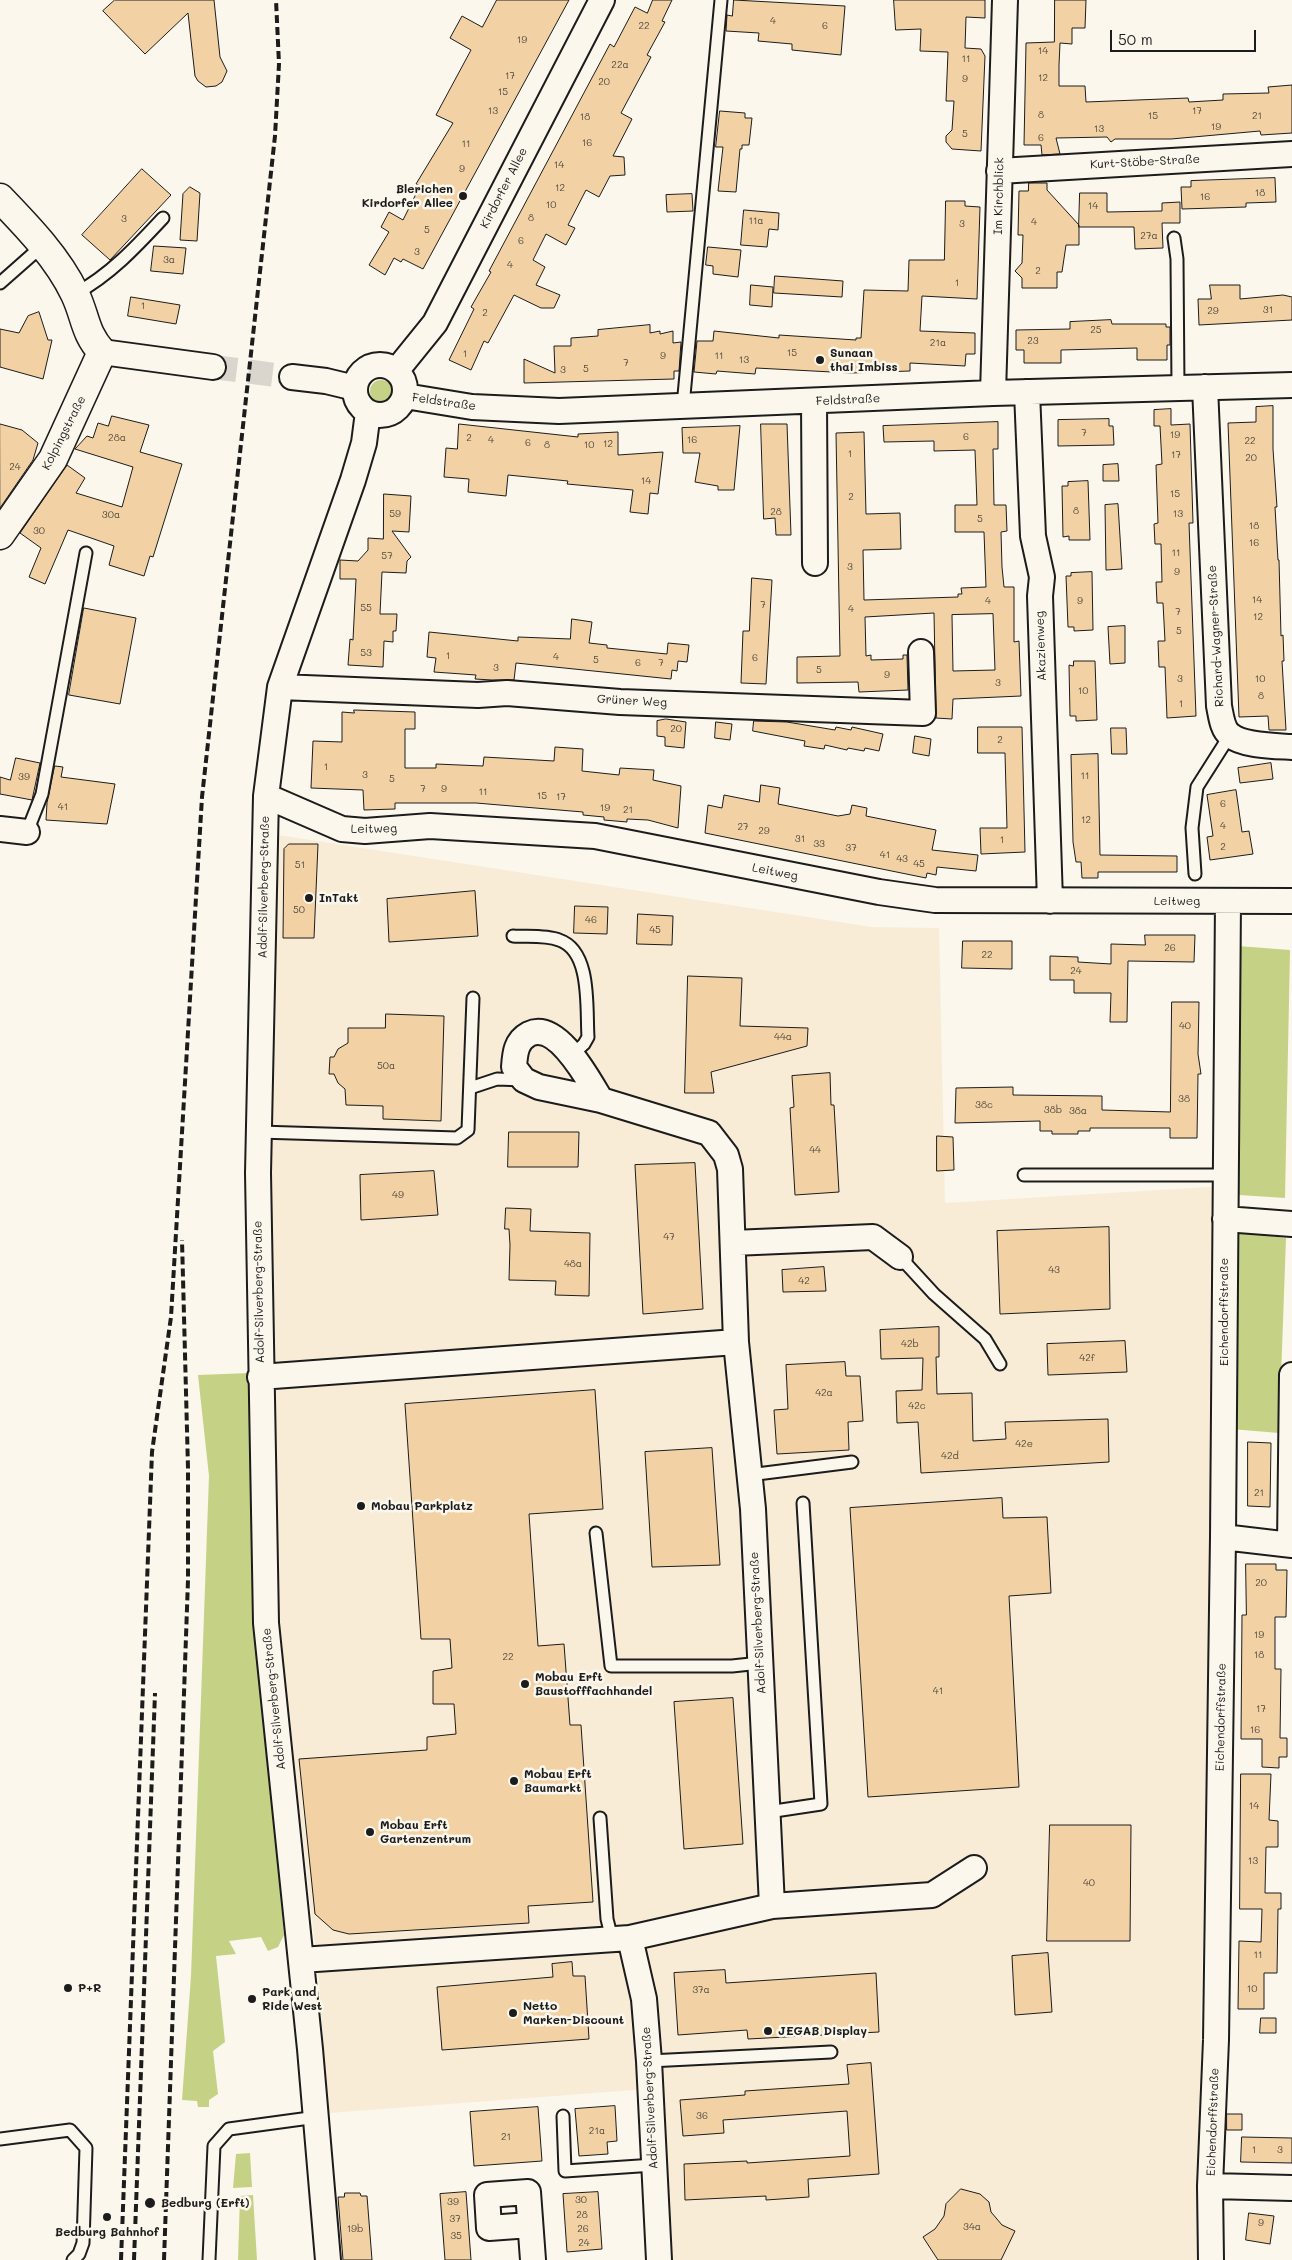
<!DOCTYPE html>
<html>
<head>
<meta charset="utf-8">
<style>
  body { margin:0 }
  #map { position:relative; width:1292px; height:2260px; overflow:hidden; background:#fbf7ec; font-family:Mali,sans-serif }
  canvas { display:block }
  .scale { position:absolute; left:1110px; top:30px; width:146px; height:22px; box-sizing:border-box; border:2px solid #1c1c1c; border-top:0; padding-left:6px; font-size:15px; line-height:18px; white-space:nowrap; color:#1c1c1c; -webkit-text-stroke:4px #fbf7ec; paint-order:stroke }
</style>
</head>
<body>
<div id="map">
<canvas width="1292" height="2260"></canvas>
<div class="scale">50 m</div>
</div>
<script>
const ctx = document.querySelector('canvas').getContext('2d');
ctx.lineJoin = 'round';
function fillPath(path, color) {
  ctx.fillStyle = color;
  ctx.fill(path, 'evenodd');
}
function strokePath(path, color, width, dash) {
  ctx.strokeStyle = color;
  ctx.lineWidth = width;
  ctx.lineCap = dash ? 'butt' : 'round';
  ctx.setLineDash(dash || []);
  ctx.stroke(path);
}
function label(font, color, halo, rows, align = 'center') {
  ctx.font = font + ' Mali,sans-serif';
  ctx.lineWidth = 5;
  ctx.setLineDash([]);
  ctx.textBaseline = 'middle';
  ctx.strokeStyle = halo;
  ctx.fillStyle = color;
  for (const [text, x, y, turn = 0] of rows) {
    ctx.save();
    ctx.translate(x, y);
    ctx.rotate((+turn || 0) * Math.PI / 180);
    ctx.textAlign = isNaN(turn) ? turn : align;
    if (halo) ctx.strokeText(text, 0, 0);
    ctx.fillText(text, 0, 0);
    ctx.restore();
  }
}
const built = new Path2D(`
  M272 834 872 927 939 928 945 1203 1225 1186 1201 2009 1203 2260H672L661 2088 329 2113 318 1973 280 1637 272 1390Z`);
const green = new Path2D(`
  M370 391a11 11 0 1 1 22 0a11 11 0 1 1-22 0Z
  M1238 946 1290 950 1285 1198 1239 1195Z
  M1234 1231 1286 1238 1279 1433 1231 1429Z
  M250 1373 252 1528 284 1935 278 1947 268 1951 261 1937 229 1941 236 1954 216 1956 225 2042 213 2051 218 2094 209 2100V2107H198L197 2101 182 2100 191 1976 209 1476 198 1375Z
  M250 2153 252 2187 233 2188 236 2154Z
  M253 2195 257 2260H238L240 2196Z`);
const building = new Path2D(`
  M115 0H214L220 57 227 71 222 82 216 86 206 87 198 81 195 76 188 13 145 54 103 11Z
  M497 0H569L423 269 403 259 401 262 394 258 385 275 369 265 389 232 381 227 389 212 403 220 420 186 416 184 453 123 436 115 471 50 450 38 462 16 482 27Z
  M653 0H672L662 21 665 22 647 55 651 57 621 113 632 119 613 156 624 157 625 175 610 176 599 197 586 190 568 225 575 228 566 245 546 234 533 260 545 267 536 285 560 295 554 308H541L514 295 488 343 484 341 471 370 449 360 474 309 471 307 491 272 489 271 610 44 614 47 635 7 647 13Z
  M734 0 845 6 841 55 792 50V44L758 41 759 33 726 31 727 15 732 16Z
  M894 0H985V18L966 17 965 48 981 49 985 56 981 151 952 149 946 142V136L952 130 954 101H946L948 52 920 51 921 29 896 30Z
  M1055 0H1086L1085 28H1072V44L1060 43 1059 65V86H1085L1086 102 1188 98 1189 102 1223 100V94L1269 93 1268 87 1292 85V133L1261 135 1260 131 1171 139H1115L1111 142 1107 137 1056 138 1060 154 1042 155 1041 145H1024L1026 43 1054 42Z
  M720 111 745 113V118H752L749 145H742V149H740L736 192 718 191 723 147H716Z
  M142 169 171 195 110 260 82 235Z
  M1275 178 1276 202 1246 203V207L1182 209 1181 187H1191V181Z
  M1029 183H1047V190L1079 225V245H1066L1062 272H1057V288H1022V278L1015 271 1022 263 1023 235H1018L1019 191H1028Z
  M190 187 200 193 197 241 180 240 183 194Z
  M1080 193H1107V212L1162 211V203L1180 202V223H1162L1163 248 1135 249 1134 227H1079Z
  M692 194 693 211 667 212 666 195Z
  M946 201H965V206L980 207 977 299 922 296 920 331 975 333V354H966L965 366 910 363V371L851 373 756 368 755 374 717 371 716 374 694 372 697 341H713L714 331 779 338V335L856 340V338H861L864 290 908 291 909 260H944Z
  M744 210 779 213 778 230 769 229 767 247 741 245Z
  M154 246 186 248 183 274 151 271Z
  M708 247 741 250 738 277 713 274V266L706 265Z
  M775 276 843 281 842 297 774 293Z
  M751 285 773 287 772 307 750 305Z
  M1210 285H1240V299L1283 295 1292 297V320L1199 325 1198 299H1211Z
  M131 297 180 305 176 324 128 316Z
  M39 312 48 340H52L43 379 0 367V329L19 333 28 316Z
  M1111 320 1112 324H1166V327H1170V345H1167V360H1137V348L1061 350V363H1024V350H1016V330L1070 329V322Z
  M650 325V333L660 331V334L673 331V343L681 342 679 371H674V379L524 383V359L555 373 554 346H571V338L598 336V330Z
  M1273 406V449L1277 507H1275L1278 560H1279L1281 636 1283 635 1284 661H1282L1286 730H1269L1268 716 1239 717 1228 423 1256 422V407Z
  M1171 409V425L1190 424 1193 523H1189L1196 716 1167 718 1165 667H1159L1158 641H1165L1163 603H1157L1156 582H1162L1161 544H1155L1154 524 1158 523 1156 465 1162 464 1160 426H1154V410Z
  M112 416 149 425 140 452 182 464 153 557 150 556 144 576 109 565 114 546 68 530 45 584 29 577 41 548 20 533 67 465 85 478 76 493 122 507 133 467 75 449 87 436 93 438 98 423 108 426Z
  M1109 419V426H1113L1114 445 1058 446V420Z
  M998 422V449H993L994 505H1006L1007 531 1001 532 1002 567 1004 587H1014V642L1019 641 1021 696 953 699 952 719 936 718 934 613 865 617 866 656 871 655V660L903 659V655H907L908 690 859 692 858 682 797 683V657L840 656 836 433 864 432 866 514 900 513 901 549 863 550 864 600 958 597V594H962L961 588 986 587 984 532H955V505H977L975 450 934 451V441L884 442 883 426ZM993 614 995 670 953 671 952 615Z
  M0 424 22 430 38 443 33 460 0 508Z
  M459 424 578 437V434L618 432V455L663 452 658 494 650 493 648 514 630 512 633 490 567 484 568 481 508 475 506 496 468 492 469 479 444 477 446 448 457 449Z
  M761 424H787L791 535H776L775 518 764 519Z
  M740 426 734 490H718V486L695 482 700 453H683L682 428Z
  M1118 464 1119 481H1103V465Z
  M1088 481 1090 540H1069V536L1063 537 1062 486H1068V482Z
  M384 494 411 496 409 532 392 531 411 557 407 561 406 573 382 572 380 614H397L396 631H393V642L384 641 383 667 348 665 350 639 353 640 356 579H340V560L358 561 368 550V538L383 539Z
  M1118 504 1122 569 1106 570 1105 505Z
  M1092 572 1093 630 1074 631V627H1068L1066 576H1071V573Z
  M752 578 772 580 766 684 741 683 743 631H749Z
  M84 608 136 618 120 704 69 695Z
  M572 619 592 622 589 643 607 645V648L667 654 668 643 689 645 687 662 678 661 677 671 672 670 671 679 516 663 514 680H492L475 679 476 675 434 672 436 658 427 657 429 632 518 641V637L570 639Z
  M1125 626V663L1110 664 1108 627Z
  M1074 661H1095L1097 720 1076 721V716H1070L1069 665 1073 666Z
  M354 710 415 712V729H405V768H436V764L483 766 484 757 554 761 555 747 583 749 582 771 619 775 620 768 654 770 653 780 681 786 678 828 648 820 627 819V822L604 820V817L583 815V812L476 803H395V809L364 810 363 790 311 788 313 741 342 742V712L354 713Z
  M666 719 686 722 684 748 665 746V737L657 736V721Z
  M754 721 787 722 835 730 836 727 851 730 852 727 883 734 879 751 865 748 864 751 848 748 847 750 825 745 824 749 804 746 805 741 753 731Z
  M716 722 732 724 730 740 715 738Z
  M978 727H1022L1025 852 981 854 980 828H1007L1005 753H978Z
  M1111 728H1126L1127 754H1112Z
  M915 736 931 739 929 756 913 753Z
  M1098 754 1100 855 1177 856V872H1098V878H1082L1081 862H1076L1073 842 1071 755Z
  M16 758 40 763 32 800 0 794V777L10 780Z
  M1271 763 1273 779 1240 783 1238 768Z
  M55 766 63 767 61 777 115 784 107 824 46 820 47 803Z
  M761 785 780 788 778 804 838 816 850 814 852 805 867 808 866 816 936 830 932 850 978 855 976 871 937 867 936 875 927 873 926 878 705 833 708 805 722 808 724 795 759 802Z
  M1236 790 1242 832 1249 831 1253 854 1210 860 1207 837 1213 836 1207 795Z
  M289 844H318L314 938H283L284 849Z
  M475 891 478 936 389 942 387 899Z
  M575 906 608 907 607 934 574 933Z
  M638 914 673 916 672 945 637 944Z
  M1145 935H1195L1194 962 1128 961 1127 1022H1110L1111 993H1074V980H1050V956L1078 957V962L1111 964V944L1145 945Z
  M963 941H1012V969L962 968Z
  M688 976 742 978 740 1026 808 1028 807 1046 711 1072 714 1093H685Z
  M1172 1002H1199L1198 1054 1201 1074H1198L1197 1138H1170V1128H1090V1131H1078V1134H1052V1131H1040V1121L955 1123 956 1088 1013 1087V1095L1102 1096V1110L1170 1112Z
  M386 1014 444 1016 441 1121 383 1119V1106L346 1105 345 1089 338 1083 334 1074H329L330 1057H334L338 1049 348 1043V1028H385Z
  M830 1073 831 1105H834L839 1192 795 1195 790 1108 794 1107 792 1076Z
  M509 1132H579L578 1167H508Z
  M937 1136 953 1137 954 1170 937 1171Z
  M695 1163 703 1309 643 1314 635 1165Z
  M434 1171 438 1215 361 1220 360 1175Z
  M506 1208 531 1209 530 1231 590 1233 589 1296 555 1295 556 1281 509 1280 510 1245 509 1229H505Z
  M1109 1227 1110 1309 1000 1314 997 1231Z
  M824 1267 826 1291 783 1292 782 1270Z
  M939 1327V1357H936L937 1394 972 1393 973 1441 1006 1439 1005 1422 1108 1419 1109 1462 921 1473 918 1422 897 1423 896 1391 922 1390 923 1358 881 1359 880 1330Z
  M1125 1341 1127 1372 1048 1375 1047 1344Z
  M845 1362 846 1376H860L863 1421 848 1422 849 1450 777 1454 774 1410 788 1409 786 1365Z
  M595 1390 603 1509 529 1514 538 1646 564 1644 570 1725H581L593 1902 528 1906 529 1923 349 1934 333 1930 315 1914 299 1759 427 1750V1737L456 1734 454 1704H433V1671L452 1668 450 1639H421L405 1404Z
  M1248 1442 1271 1443 1270 1507 1248 1506Z
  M712 1448 720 1565 652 1567 645 1452Z
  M1002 1498 1003 1518 1047 1517 1051 1593 1009 1596 1019 1787 868 1797 850 1508Z
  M1246 1564H1276V1570H1287L1286 1617H1275V1669H1281L1280 1738H1287V1757H1279V1768L1262 1767V1739H1241L1242 1615H1246Z
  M733 1698 743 1844 684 1849 674 1702Z
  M1241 1774H1271L1269 1820 1278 1821V1847H1266L1265 1893H1281V1909H1278L1277 1973H1264V2009H1238L1239 1941 1261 1942 1262 1909H1240Z
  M1050 1825H1131L1130 1941H1047Z
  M1048 1953 1052 2012 1015 2015 1012 1956Z
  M572 1962 573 1976H585L589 2039 442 2050 437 1987 553 1977 552 1964Z
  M725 1970 726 1983 876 1973 879 2032 748 2039 747 2030 678 2035 674 1973Z
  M1261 2018H1276V2033H1260Z
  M871 2063 879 2174 808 2179 809 2197 766 2200V2196L685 2200 684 2164 747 2161V2163L850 2156 847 2111 723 2120 724 2133 683 2136 680 2100 745 2095V2091L849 2084 847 2065Z
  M615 2106 617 2141 607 2142 608 2154 579 2156 575 2109Z
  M538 2107 542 2161 474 2166 470 2112Z
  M1227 2114H1242V2130H1227Z
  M1242 2137 1292 2138V2163L1241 2162Z
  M961 2189 980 2194 989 2202 991 2212 1002 2225 1015 2231 1001 2260H938L923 2237 935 2229 944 2216 946 2204Z
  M466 2192 471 2260H445L440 2194Z
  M598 2192 602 2249 567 2252 563 2194Z
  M345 2193H360L361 2196H367L372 2260H343L338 2197H344Z
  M1249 2213 1274 2216 1270 2244 1246 2240Z`);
const minorTunnel = new Path2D(`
  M213 367 292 377`);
const service = new Path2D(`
  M1174 238 1177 259 1178 388
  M0 283 42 246
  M75 294C110 275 136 247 163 218
  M683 406 721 0
  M27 832 42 794 86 553
  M1195 874 1192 828 1197 787 1230 735
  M513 936C527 937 546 935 559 940 592 951 586 1009 588 1037L584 1044 572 1055
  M470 1088 497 1079 524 1080
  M259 1132 457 1138 468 1130 473 998
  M1024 1175H1225
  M900 1257 934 1294 985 1339 1000 1364
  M749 1475 852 1462
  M596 1533 611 1666H732L760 1663
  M768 1812 821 1804 803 1503
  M600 1818 607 1919 612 1939
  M649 2061 831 2052
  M563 2116 565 2171 654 2165
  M0 2139 70 2130 86 2148 83 2243 79 2254 73 2260
  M209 2260 214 2146 229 2129 317 2117`);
const minor = new Path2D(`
  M999 171 1292 154
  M102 352 213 367
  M355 390a25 25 0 1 1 50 0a25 25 0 1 1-50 0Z
  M397 370 435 323 602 0
  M292 377 326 381 355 388
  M1205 387 1219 706C1221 715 1222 729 1230 735 1243 746 1276 746 1292 747
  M1027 392 1033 536 1042 577 1040 596 1050 901
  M993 393 1005 0
  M405 396 472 407 559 411 993 393 1292 385
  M814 401 815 563
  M280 687 478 695 507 693 620 702 923 713 921 652
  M266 796 342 829 365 831 430 826 595 836 879 892 935 900 1292 901
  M0 829 27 832
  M601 1100C589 1081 558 1020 529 1034 516 1041 515 1053 514 1067L524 1080 539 1087 601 1100 709 1133 726 1155 730 1169 736 1342 753 1509 772 1906
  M1225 1219 1292 1224
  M733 1243 873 1237 900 1257
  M260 1377 736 1342
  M1223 1537 1292 1545
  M1290 1544 1292 1375
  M630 1938 644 1999 649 2061 659 2260
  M301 1960 630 1938 772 1906 932 1895 974 1868
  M1210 2186 1292 2188
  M530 2225 489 2228 487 2195 528 2192 533 2260
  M328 2260 310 2049 266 1623 258 1173 266 796 280 687 353 480 364 443 368 412
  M1211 2260 1210 2186 1216 2040 1223 1537 1228 901`);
const tertiary = new Path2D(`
  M0 198C27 226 58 258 75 294 86 317 84 332 102 352L53 459 0 535`);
const rail = new Path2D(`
  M121 2260 152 1452 171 1317 202 797 275 136 279 64 276 0
  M134 2260 155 1693
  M164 2260 188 1580V1468L182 1240`);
const markers = [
  [463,196,5,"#1c1c1c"],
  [820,360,5,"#1c1c1c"],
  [309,898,5,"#1c1c1c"],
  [361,1506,5,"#1c1c1c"],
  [525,1684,5,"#1c1c1c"],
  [514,1781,5,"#1c1c1c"],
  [370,1832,5,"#1c1c1c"],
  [68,1988,5,"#1c1c1c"],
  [252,1999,5,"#1c1c1c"],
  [513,2013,5,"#1c1c1c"],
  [768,2031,5,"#1c1c1c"],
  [150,2203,6,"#1c1c1c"],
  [107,2217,5,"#1c1c1c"]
];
const numberNames = [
  ["4",773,21],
  ["22",644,26],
  ["6",825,26],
  ["19",522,40],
  ["14",1043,51],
  ["11",966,59],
  ["22a",620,65],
  ["17",510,76],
  ["12",1043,78],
  ["9",965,79],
  ["20",604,82],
  ["15",503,92],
  ["13",493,111],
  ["17",1197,111],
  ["8",1041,115],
  ["15",1153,116],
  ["21",1257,116],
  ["18",585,117],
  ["19",1216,127],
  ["13",1099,129],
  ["5",965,134],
  ["6",1041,138],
  ["16",587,143],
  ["11",466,144],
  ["14",559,165],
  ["9",462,169],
  ["12",560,188],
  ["18",1260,193],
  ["16",1205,197],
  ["10",551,205],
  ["14",1093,206],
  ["8",531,218],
  ["3",124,219],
  ["11a",756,221],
  ["4",1034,222],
  ["3",962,224],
  ["5",427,230],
  ["27a",1149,236],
  ["6",521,241],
  ["3",417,252],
  ["3a",169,260],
  ["4",510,265],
  ["2",1038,271],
  ["1",957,283],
  ["1",143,306],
  ["31",1268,310],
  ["29",1213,311],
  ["2",485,313],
  ["25",1096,330],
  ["23",1033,341],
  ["21a",938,343],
  ["15",792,353],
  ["1",465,354],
  ["9",663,356],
  ["11",719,356],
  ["13",744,360],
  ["7",626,363],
  ["5",586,369],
  ["3",563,370],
  ["7",1084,433],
  ["19",1175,435],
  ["6",966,437],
  ["28a",117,438],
  ["2",469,438],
  ["4",491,440],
  ["16",692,440],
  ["22",1250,441],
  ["6",528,443],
  ["12",608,444],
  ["8",547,445],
  ["10",589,445],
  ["1",850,454],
  ["17",1176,455],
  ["20",1251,458],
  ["24",15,467],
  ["14",646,481],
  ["15",1175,494],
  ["2",851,497],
  ["8",1076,511],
  ["28",776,512],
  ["59",395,514],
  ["13",1178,514],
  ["30a",111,515],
  ["5",980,519],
  ["18",1254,526],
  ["30",39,531],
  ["16",1254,543],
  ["11",1176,553],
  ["57",387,556],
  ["3",850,567],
  ["9",1177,572],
  ["14",1257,600],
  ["4",988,601],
  ["9",1080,601],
  ["7",763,605],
  ["55",366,608],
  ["4",851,609],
  ["7",1178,612],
  ["12",1258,617],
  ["5",1179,631],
  ["53",366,653],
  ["1",448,656],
  ["4",556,657],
  ["6",755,658],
  ["5",596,660],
  ["6",638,663],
  ["7",661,663],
  ["3",496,668],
  ["5",819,670],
  ["9",887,675],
  ["3",1180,679],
  ["10",1260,679],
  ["3",998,683],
  ["10",1083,691],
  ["8",1261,696],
  ["1",1181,704],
  ["20",676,729],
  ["2",1000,740],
  ["1",326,767],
  ["3",365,775],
  ["11",1085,776],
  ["39",24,777],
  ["5",392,779],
  ["7",423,789],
  ["9",444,789],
  ["11",483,792],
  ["15",542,796],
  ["17",561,797],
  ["6",1223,804],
  ["41",63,807],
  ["19",605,808],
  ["21",628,810],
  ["12",1086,820],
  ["4",1223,826],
  ["27",743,827],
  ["29",764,831],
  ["31",800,839],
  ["1",1002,840],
  ["33",819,844],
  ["2",1223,847],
  ["37",851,848],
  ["41",885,855],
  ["43",902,859],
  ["45",919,864],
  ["51",300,865],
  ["50",299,910],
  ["46",591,920],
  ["45",655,930],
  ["26",1170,948],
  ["22",987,955],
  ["24",1076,971],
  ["40",1185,1026],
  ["44a",783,1037],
  ["50a",386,1066],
  ["38",1184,1099],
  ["38c",984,1105],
  ["38b",1053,1110],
  ["38a",1078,1111],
  ["44",815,1150],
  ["49",398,1195],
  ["47",669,1237],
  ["48a",573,1264],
  ["43",1054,1270],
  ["42",804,1281],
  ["42b",910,1344],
  ["42f",1087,1358],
  ["42a",824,1393],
  ["42c",917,1406],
  ["42e",1024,1444],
  ["42d",950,1456],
  ["21",1259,1493],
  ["20",1261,1583],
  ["19",1259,1635],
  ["18",1259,1655],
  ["22",508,1657],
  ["41",938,1691],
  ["17",1261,1709],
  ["16",1255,1730],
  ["14",1254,1806],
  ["13",1253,1861],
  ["40",1089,1883],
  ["11",1258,1955],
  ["10",1252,1989],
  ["37a",701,1990],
  ["36",702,2116],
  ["21a",597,2131],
  ["21",506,2137],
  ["1",1254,2150],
  ["3",1280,2150],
  ["30",581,2200],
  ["39",453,2202],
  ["28",582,2215],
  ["37",455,2219],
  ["9",1261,2223],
  ["34a",972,2227],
  ["19b",355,2229],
  ["26",583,2229],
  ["35",456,2236],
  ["24",584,2243]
];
const streetNames = [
  ["Kurt-Stöbe-Straße",1145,162,-3],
  ["Kirdorfer Allee",504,188,-63],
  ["Im Kirchblick",999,196,-89],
  ["Feldstraße",848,400,-3],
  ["Feldstraße",444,402,8],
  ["Kolpingstraße",64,433,-63],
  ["Richard-Wagner-Straße",1216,636,-93],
  ["Akazienweg",1041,646,-92],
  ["Grüner Weg",632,701,3],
  ["Leitweg",374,829,-1],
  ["Leitweg",775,872,11],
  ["Adolf-Silverberg-Straße",264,887,-89],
  ["Leitweg",1177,901],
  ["Adolf-Silverberg-Straße",259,1292,-91],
  ["Eichendorffstraße",1224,1312,-90],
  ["Adolf-Silverberg-Straße",758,1623,-93],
  ["Adolf-Silverberg-Straße",274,1699,-96],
  ["Eichendorffstraße",1221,1717,-89],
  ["Adolf-Silverberg-Straße",650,2098,-93],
  ["Eichendorffstraße",1213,2122,-88]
];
const poiNames = [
  ["Blerichen",453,189,"right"],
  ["Kirdorfer Allee",453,203,"right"],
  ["Sunaan",830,353],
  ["thai Imbiss",830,367],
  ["InTakt",319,898],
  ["Mobau Parkplatz",371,1506],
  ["Mobau Erft",535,1677],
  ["Baustofffachhandel",535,1691],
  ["Mobau Erft",524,1774],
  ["Baumarkt",524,1788],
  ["Mobau Erft",380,1825],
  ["Gartenzentrum",380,1839],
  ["P+R",78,1988],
  ["Park and",262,1992],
  ["Ride West",262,2006],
  ["Netto",523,2006],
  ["Marken-Discount",523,2020],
  ["JEGAB Display",778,2031],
  ["Bedburg (Erft)",161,2203],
  ["Bedburg Bahnhof",107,2232,"center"]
];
fillPath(built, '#f8ecd6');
fillPath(green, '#c5d286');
fillPath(building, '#f2d2a4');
strokePath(building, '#1c1c1c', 1);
strokePath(minorTunnel, '#dad6cd', 24, [24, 12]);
strokePath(service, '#1c1c1c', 15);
strokePath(minor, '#1c1c1c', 28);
strokePath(tertiary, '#1c1c1c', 31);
strokePath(service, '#fbf7ec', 11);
strokePath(minor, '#fbf7ec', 24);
strokePath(tertiary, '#fbf7ec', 28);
strokePath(rail, '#1c1c1c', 4, [8, 4]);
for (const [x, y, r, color] of markers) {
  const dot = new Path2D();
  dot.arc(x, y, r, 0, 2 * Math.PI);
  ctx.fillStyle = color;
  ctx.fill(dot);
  strokePath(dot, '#fbf7ec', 2);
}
label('10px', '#524a3e', null, numberNames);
label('12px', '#1c1c1c', '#fbf7ec', streetNames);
label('bold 12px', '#1c1c1c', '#fbf7ec', poiNames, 'left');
</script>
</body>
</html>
